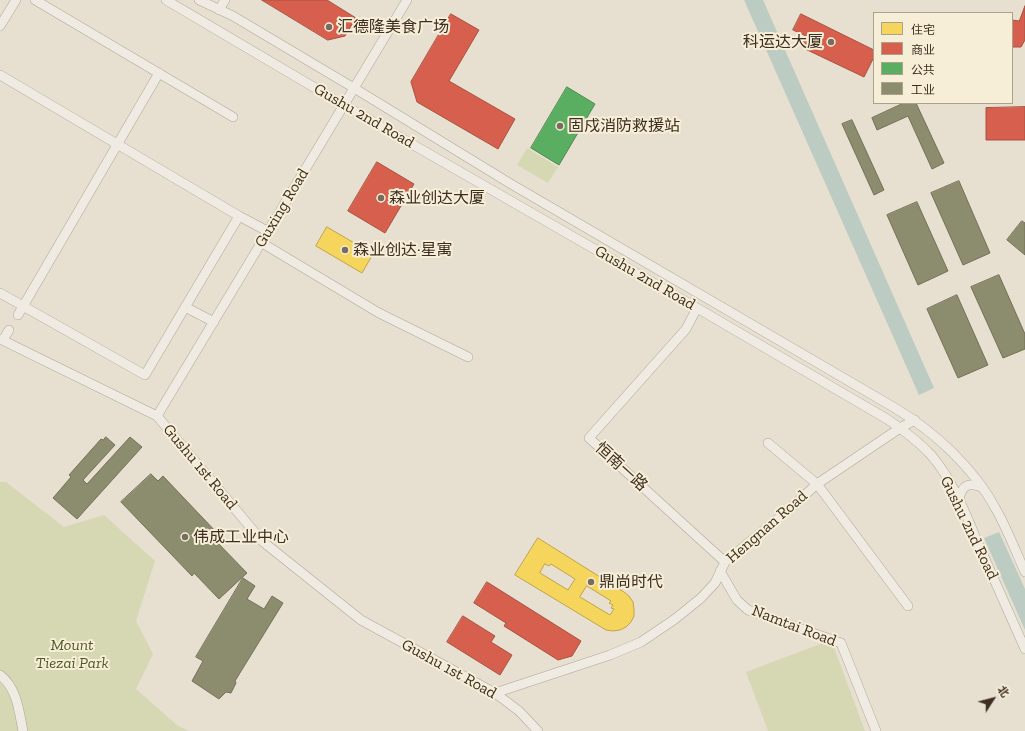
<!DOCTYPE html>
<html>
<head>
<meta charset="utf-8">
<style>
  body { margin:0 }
  #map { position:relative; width:1025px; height:731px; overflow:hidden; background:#e7e0d1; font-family:"Zilla Slab","Noto Sans SC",serif }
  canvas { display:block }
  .legend { position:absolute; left:873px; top:12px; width:140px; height:92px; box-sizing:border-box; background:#f7eed8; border:1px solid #ada18e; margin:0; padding:5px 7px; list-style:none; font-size:12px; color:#3d2e20 }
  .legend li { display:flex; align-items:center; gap:8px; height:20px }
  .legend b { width:20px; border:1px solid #ada18e }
  .north { position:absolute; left:973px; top:679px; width:40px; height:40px; -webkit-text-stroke:3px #f7eed8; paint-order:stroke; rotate:54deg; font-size:11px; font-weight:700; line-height:16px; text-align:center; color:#3d2e20 }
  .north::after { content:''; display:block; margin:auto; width:14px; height:18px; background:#3d2e20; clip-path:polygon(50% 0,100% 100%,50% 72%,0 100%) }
</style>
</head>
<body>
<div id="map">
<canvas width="1025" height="731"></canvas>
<ul class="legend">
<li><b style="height:11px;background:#f6d55c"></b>住宅</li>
<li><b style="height:11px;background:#d6604d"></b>商业</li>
<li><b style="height:11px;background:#5aae61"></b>公共</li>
<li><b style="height:11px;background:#8c8c6e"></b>工业</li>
</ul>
<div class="north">北</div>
</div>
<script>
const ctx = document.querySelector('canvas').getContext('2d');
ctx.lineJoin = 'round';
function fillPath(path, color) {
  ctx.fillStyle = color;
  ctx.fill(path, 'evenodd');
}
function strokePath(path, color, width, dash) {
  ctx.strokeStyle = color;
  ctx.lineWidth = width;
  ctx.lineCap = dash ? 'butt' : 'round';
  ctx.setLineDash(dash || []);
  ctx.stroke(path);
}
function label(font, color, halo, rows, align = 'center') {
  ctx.font = font + ' "Zilla Slab","Noto Sans SC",serif';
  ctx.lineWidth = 4;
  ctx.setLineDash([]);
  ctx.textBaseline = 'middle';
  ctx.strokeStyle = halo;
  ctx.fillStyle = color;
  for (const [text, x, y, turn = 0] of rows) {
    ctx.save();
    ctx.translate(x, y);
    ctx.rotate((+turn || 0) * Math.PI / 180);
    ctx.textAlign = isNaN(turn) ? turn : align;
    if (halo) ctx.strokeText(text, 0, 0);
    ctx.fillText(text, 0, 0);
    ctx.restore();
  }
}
const green = new Path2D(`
  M527 148 558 167 548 183 517 165Z
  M0 482H6L64 527 104 515 155 561 136 621 153 654 136 689 178 726 189 731H0Z
  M831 640 865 731H768L746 672Z`);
const water = new Path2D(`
  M744 0H763L934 388 919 395Z
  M999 532 1025 589V630L984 538Z`);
const homes = new Path2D(`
  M327 227 373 254 362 273 316 246Z
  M538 538 624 592 629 596 633 602 634 609V616L631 622 626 627 620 630 613 631 606 630 515 575ZM545 564 549 566 551 564 575 579 568 590 540 573ZM587 586 611 601 609 603 613 605 611 608 614 609 610 615 580 597Z`);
const shops = new Path2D(`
  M262 0H327L356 18 345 36 328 40Z
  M1025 6V40L1021 47H1012V20L1019 21Z
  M451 14 479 30 449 81 515 119 498 149 417 102 411 82Z
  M801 14 874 50V57L864 77 801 47 806 36 793 30Z
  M1025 107V140H986V108Z
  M377 162 414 184 385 233 348 211Z
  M487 582 581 641 572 656 558 660 504 626 506 623 474 603Z
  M463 616 495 636 491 642 512 655 500 675 447 642Z`);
const public = new Path2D(`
  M567 87 595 104 559 165 531 148Z`);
const industry = new Path2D(`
  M904 103H916L944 163 932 169 908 116 877 130 872 118Z
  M852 120 884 190 874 195 842 124Z
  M959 181 990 253 963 265 931 193Z
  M917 202 948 271 918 285 887 215Z
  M1022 221 1025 223V255L1007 240Z
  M999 275 1025 334V349L1003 358 971 287Z
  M957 295 988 365 958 378 927 309Z
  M106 437 115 445 83 480 87 484 130 437 142 447 77 519 53 498 71 477 69 475 101 439 103 440Z
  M151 474 158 481 163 476 219 535 214 539 247 573 219 599 194 573 192 576 121 502Z
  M243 578 255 586 247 599 264 609 272 596 283 603 235 681 236 683 231 693 226 692 219 699 192 681 203 661 196 657Z`);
const minor = new Path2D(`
  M35 0 233 117
  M166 0 344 105 697 308 887 419C903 430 918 441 931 455 952 479 965 512 977 541 993 577 1009 613 1025 649
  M199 0 233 16 354 88 511 184 895 408C935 432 975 469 997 511 1008 531 1016 552 1025 572
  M219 10 225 0
  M0 26 16 0
  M0 75 239 216 269 232
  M262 243 379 313 468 357
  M0 293 145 375 239 216
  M185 307 214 322
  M697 308 686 329 589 438 725 562
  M18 315 159 73
  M0 339 157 416 262 541 361 620 495 693 519 711 538 731
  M3 340 9 330
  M157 416C241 278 323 138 407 0
  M768 443 817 484 908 606
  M959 501C961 485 969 481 983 488
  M720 571 737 600 748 610 841 643 876 731
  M0 675C17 688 19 711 23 731
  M495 693 610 655 641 642 675 619 701 598 715 583 725 562 786 512 817 484 900 428 915 420`);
const markers = [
  [329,27,4,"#786c5e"],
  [831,42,4,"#786c5e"],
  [560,126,4,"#786c5e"],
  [381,198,4,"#786c5e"],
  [345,250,4,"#786c5e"],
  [185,537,4,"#786c5e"],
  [591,582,4,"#786c5e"]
];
const poiNames = [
  ["汇德隆美食广场",337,27],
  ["科运达大厦",823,42,"right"],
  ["固戍消防救援站",568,126],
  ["森业创达大厦",389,198],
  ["森业创达·星寓",353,250],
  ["伟成工业中心",193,537],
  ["鼎尚时代",599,582]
];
const streetNames = [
  ["Gushu 2nd Road",364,116,30],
  ["Guxing Road",282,208,-59],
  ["Gushu 2nd Road",645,278,30],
  ["Gushu 1st Road",200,467,50],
  ["恒南一路",621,467,42],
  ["Hengnan Road",767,527,-41],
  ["Gushu 2nd Road",969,528,64],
  ["Namtai Road",794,626,21],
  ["Gushu 1st Road",449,669,29]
];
const parkNames = [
  ["Mount",72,645],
  ["Tiezai Park",72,663]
];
fillPath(green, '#d6d7b3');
fillPath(water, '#bcccc2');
fillPath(homes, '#f6d55c');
strokePath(homes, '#bea34a', 1);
fillPath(shops, '#d6604d');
strokePath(shops, '#a85140', 1);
fillPath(public, '#5aae61');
strokePath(public, '#51884e', 1);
fillPath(industry, '#8c8c6e');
strokePath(industry, '#747057', 1);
strokePath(minor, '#ada599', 10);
strokePath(minor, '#efebe3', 9);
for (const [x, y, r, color] of markers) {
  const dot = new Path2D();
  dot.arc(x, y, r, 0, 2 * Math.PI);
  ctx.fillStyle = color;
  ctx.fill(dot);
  strokePath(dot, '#f7eed8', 1.5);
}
label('16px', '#3d2e20', '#f7eed8', poiNames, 'left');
label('16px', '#3d2e20', '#f7eed8', streetNames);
label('italic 16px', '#4d5a26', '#f7eed8', parkNames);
</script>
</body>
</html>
